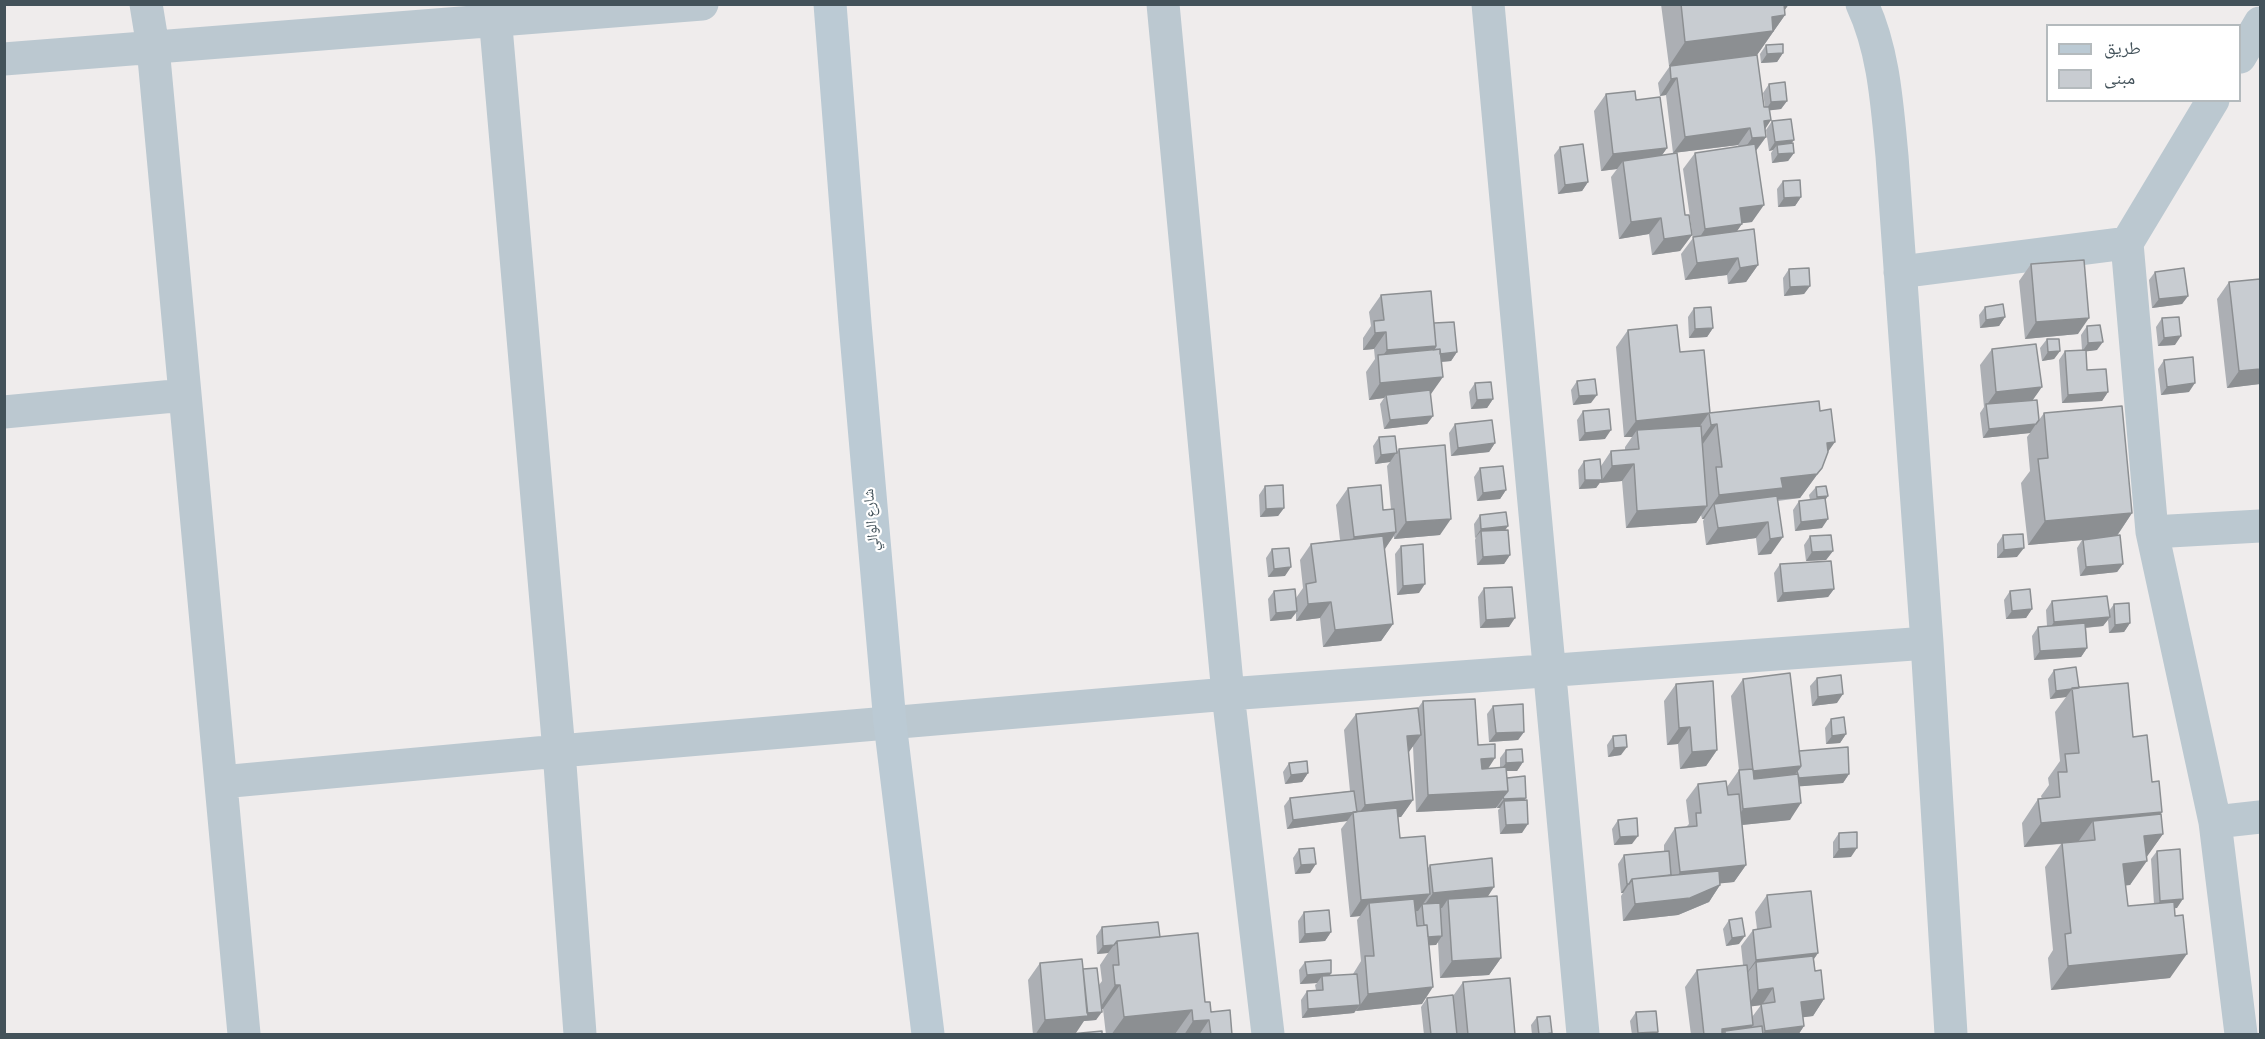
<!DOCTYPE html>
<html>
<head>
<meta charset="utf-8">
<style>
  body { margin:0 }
  #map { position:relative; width:2265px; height:1039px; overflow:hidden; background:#efecec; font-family:"Titillium Web","Noto Naskh Arabic",sans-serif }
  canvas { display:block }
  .frame { position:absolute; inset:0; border:6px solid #43525a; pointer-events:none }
  .legend { position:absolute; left:2046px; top:24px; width:195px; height:78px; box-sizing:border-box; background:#fff; border:2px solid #b4babd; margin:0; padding:8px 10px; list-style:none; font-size:18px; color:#43525a }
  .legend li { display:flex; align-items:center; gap:12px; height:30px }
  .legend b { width:30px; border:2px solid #b4babd }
</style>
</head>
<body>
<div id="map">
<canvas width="2265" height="1039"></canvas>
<div class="frame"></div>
<ul class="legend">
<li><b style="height:8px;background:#bbcad4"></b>طريق</li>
<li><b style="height:16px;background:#c8ccd1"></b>مبنى</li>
</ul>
</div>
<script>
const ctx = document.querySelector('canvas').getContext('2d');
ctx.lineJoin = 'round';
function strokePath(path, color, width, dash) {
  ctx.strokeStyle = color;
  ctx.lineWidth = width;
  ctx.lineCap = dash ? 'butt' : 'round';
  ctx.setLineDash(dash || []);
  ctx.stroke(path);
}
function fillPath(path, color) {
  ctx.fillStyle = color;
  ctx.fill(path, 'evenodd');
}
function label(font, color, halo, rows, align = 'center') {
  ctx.font = font + ' "Titillium Web","Noto Naskh Arabic",sans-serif';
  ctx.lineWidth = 4.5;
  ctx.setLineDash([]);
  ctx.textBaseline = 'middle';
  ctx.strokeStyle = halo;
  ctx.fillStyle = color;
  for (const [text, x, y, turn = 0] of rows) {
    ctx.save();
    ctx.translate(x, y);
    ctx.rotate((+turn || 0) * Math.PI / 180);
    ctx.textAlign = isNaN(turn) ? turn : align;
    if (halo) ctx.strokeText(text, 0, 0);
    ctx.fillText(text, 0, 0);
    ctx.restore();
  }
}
const minor = new Path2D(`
  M146 4 153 47 244 1034
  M494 4 559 751 580 1034
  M1163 4 1228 694 1268 1034
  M1488 4 1583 1034
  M1862 4C1884 51 1887 105 1892 156L1927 643 1951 1034
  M2240 57 2260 23
  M4 59 702 4
  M2213 100 2127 243 2152 532 2215 822 2241 1034
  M1900 272 2127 243
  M4 412 185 395
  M2152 532 2260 526
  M221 782 559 751 1228 694 1927 643
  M2215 822 2260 817`);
const secondary = new Path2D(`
  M830 4 855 323 890 723 928 1034`);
const wall = new Path2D(`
  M1661 4H1789L1784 11 1785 15 1757 55 1764 107H1765L1763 93 1769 84 1787 101 1781 109 1770 110 1765 129 1766 137 1756 151 1752 222 1742 223 1737 231 1758 265 1746 282 1728 284 1727 275 1685 280 1681 254 1693 238 1683 169 1695 153 1739 147 1738 145 1673 153 1666 95 1660 96 1658 83 1670 66 1688 64 1669 66Z
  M1766 45 1783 53 1777 62 1761 63 1760 54Z
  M1606 94 1636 100 1667 148 1662 155 1692 235 1680 251 1652 255 1649 234 1619 239 1611 177 1617 169 1601 171 1594 111Z
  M1772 121 1791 144 1794 153 1788 161 1772 163 1771 153 1773 150 1769 151 1766 130Z
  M1560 147 1588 182 1582 191 1558 194 1554 155Z
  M1783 181 1801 197 1795 206 1778 207 1777 189Z
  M2031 264 2078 334 2025 339 2019 281Z
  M1789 269 1810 286 1804 294 1784 296 1783 278Z
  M2155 272 2188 296 2182 304 2152 308 2149 280Z
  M2260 279V384L2227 388 2217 299 2229 282Z
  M1381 295 1434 323 1457 352 1451 361 1441 362 1430 394 1433 416 1427 424 1384 429 1380 404 1384 398 1369 400 1366 372 1375 359 1374 349 1363 350V338L1371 326 1369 312Z
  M1985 307 2005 317 1999 326 1980 328 1979 315Z
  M1694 308 1713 328 1707 337 1689 338 1688 317Z
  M2162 318 2175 345 2158 346 2156 327Z
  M2087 326 2097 350 2086 351 2087 370 2108 392 2102 401 2062 403 2059 360 2065 351 2082 350 2081 335Z
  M1628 330 1680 352 1710 413 1820 411 1828 451 1822 468 1800 498 1778 501 1771 554 1758 555 1756 538 1706 545 1703 521 1704 519H1702L1701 515 1696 523 1626 528 1622 481 1600 483V482L1596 488 1579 489 1578 470 1584 461 1601 466 1611 451 1625 450V447L1632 437H1624L1616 347Z
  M2047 339 2060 351 2054 359 2042 361 2040 348Z
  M1992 349 2033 400 2039 420 2044 413 2132 513 2117 536 2123 564 2117 572 2080 576 2077 548 2082 540 2028 545 2021 483 2030 471 2027 437 2030 433 1983 438 1980 413 1984 407 1980 365Z
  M2164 360 2189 392 2161 395 2158 369Z
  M1577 381 1591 403 1573 405 1571 390Z
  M1475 383 1493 399 1487 408 1471 409 1469 392Z
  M1583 411 1605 439 1579 441 1577 420Z
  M1455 424 1495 443 1489 452 1451 456 1449 433Z
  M1379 437 1396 453 1399 449 1440 535 1394 539V536L1384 549 1393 624 1381 641 1323 647 1320 618 1296 621V613L1291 619 1270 621 1268 599 1274 591 1296 598 1303 588 1300 560 1311 544 1340 540 1336 505 1348 488 1383 510 1391 509 1387 466 1390 462 1375 464 1373 446Z
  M1480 468 1506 490 1500 499 1477 501 1474 477Z
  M1265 486 1284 508 1278 516 1260 517 1259 495Z
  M1816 487 1825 500 1822 528 1795 531 1793 510 1799 501 1810 500 1809 495Z
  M1480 515 1505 530 1510 555 1504 564 1477 565 1475 540 1476 537 1475 538 1474 524Z
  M2003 535 2017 557 1997 558V544Z
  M1810 536 1833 551 1826 560 1806 561 1804 545Z
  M1401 546 1419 593 1397 595 1395 554Z
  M1272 549 1285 576 1268 577 1266 558Z
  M1780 564 1834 589 1828 597 1777 602 1774 573Z
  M1484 588 1509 627 1480 628 1478 597Z
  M2010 591 2032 609 2026 618 2006 619 2004 600Z
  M2052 601 2109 611 2114 604 2130 623 2124 632 2109 633 2108 620 2103 626 2086 628 2087 648 2081 657 2034 660 2032 636 2038 627 2047 626 2046 610Z
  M2054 670 2079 688 2133 737 2152 782 2162 812 2160 814 2163 834 2146 857 2130 885H2125L2128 906 2154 904 2151 859 2157 851 2177 908H2174L2170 978 2051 990 2048 958 2053 950 2045 867 2061 844 2024 847 2022 823 2038 799H2042L2041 796 2049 785 2048 778 2060 761 2055 712 2066 697 2050 699 2048 679Z
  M1817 678 1837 703 1812 706 1810 686Z
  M1743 679 1799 751 1849 774 1843 783 1800 786 1790 820 1742 825 1746 865 1734 882 1720 883V885L1709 902 1678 915 1623 921 1621 896 1623 893H1621L1618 864 1624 855 1664 851V845L1675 828 1686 827 1689 824 1686 800 1698 784 1727 787 1739 770 1731 696Z
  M1676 684 1717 750 1706 766 1680 769 1678 744 1667 745 1664 701Z
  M1423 701 1478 745 1488 768H1500V758L1506 750 1523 762 1517 771H1506L1507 778 1525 800 1522 833 1500 834 1498 810 1500 808H1497V806L1496 808 1416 812 1413 746 1408 752 1413 800 1401 817H1398L1400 838 1428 868 1430 865 1488 897 1501 958 1489 975 1440 978 1438 942 1436 945H1429L1422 1004 1356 1011V1010L1354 1013 1302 1018 1301 1000 1307 991 1316 990 1315 985 1317 983 1300 984 1299 970 1305 962 1331 973 1330 976 1353 974 1361 961 1357 920 1360 916 1350 917 1341 829 1347 821 1287 829 1284 806 1290 798 1350 791 1344 730 1356 714 1418 708Z
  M1493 706 1524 732 1518 740 1489 742 1487 714Z
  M1831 719 1846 734 1840 743 1826 744 1825 728Z
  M1613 736 1621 755 1608 757 1607 745Z
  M1289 763 1308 773 1302 782 1285 784 1283 772Z
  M1618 820 1632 844 1614 845 1612 829Z
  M1839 833 1851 857 1833 858V842Z
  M1299 849 1310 873 1295 874 1293 858Z
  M1767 895 1818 953 1814 959 1815 971 1824 999 1813 1016 1803 1017 1804 1026 1798 1035H1691L1685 987 1697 970 1743 965 1741 946 1753 930 1757 929 1755 912ZM1761 1005 1752 1017 1751 1006Z
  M1304 912 1331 932 1325 941 1299 943 1298 921Z
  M1729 920 1739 944 1726 946 1723 929Z
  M1102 927 1160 937 1205 1002 1211 1012 1232 1035H1106L1103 1009H1102L1096 1020 1084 1021 1060 1035H1033L1028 980 1040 963 1083 969 1099 985 1102 981 1100 965 1108 953 1097 954 1096 936Z
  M1463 982 1515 1035H1424L1421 1007 1427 998 1453 996Z
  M1636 1012 1658 1032 1656 1035H1632L1630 1021Z
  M1537 1017 1552 1033 1551 1035H1532L1531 1025Z`);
const shadedWall = new Path2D(`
  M1777 4H1789L1781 15H1785L1757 55 1669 66 1685 42Z
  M1783 53 1777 62 1761 63 1767 54Z
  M1677 78 1666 95 1660 96 1671 79Z
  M1787 101 1781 109 1765 111 1771 102Z
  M1771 120 1760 137H1766L1754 153 1740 155 1764 121Z
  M1750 128 1738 145 1673 153 1685 137Z
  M1794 140 1788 148 1777 145 1773 150 1769 151 1775 142Z
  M1667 148 1655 165 1623 161 1617 169 1601 171 1613 154Z
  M1794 153 1788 161 1772 163 1778 154Z
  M1588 182 1582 191 1558 194 1565 185Z
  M1801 197 1795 206 1778 207 1784 198Z
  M1764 205 1752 222 1728 225 1740 208Z
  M1661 218 1649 234 1619 239 1631 222Z
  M1742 224 1730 241 1694 246 1705 229Z
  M1692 235 1680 251 1652 255 1664 239Z
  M1738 258 1727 275 1685 280 1697 263Z
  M1758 265 1746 282 1728 284 1740 268Z
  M1810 286 1804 294 1784 296 1790 287Z
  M2188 296 2182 304 2152 308 2159 299Z
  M2005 317 1999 326 1980 328 1986 320Z
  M2089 318 2078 334 2025 339 2036 322Z
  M1713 328 1707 337 1689 338 1695 329Z
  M1386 332 1374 349 1363 350 1375 333Z
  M2181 336 2175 345 2158 346 2164 338Z
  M2103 342 2097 350 2082 352 2088 343Z
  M1436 346 1424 362H1378L1387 350Z
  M2060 351 2054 359 2042 361 2048 352Z
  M1457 352 1451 361 1428 363 1434 355Z
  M2260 369V384L2227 388 2239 371Z
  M1443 377 1431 394 1387 398 1386 395 1384 398 1369 400 1380 383Z
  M2195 383 2189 392 2161 395 2167 387Z
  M2042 387 2030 404 1986 406 1996 392Z
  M2108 392 2102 401 2062 403 2068 395Z
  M1597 395 1591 403 1573 405 1579 396Z
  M1493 399 1487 408 1471 409 1477 400Z
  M1709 413 1697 430H1637L1632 437H1624L1636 421Z
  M1433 416 1427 424 1384 429 1390 420Z
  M1717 424 1700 448 1694 449 1711 425Z
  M2036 424 2030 433 1983 438 1989 429Z
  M1611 430 1605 439 1579 441 1585 433Z
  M1835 442 1818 466 1827 443Z
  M1495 443 1489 452 1451 456 1458 448Z
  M1396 453 1390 462 1375 464 1381 455Z
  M1634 464 1622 481 1600 483 1612 466Z
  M1822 468 1800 498 1714 504 1704 519H1702L1719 495 1781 478Z
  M1585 480H1602L1596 488 1579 489Z
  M1506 490 1500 499 1477 501 1483 493Z
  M1828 496 1822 505 1811 506 1817 497Z
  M1707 506 1696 523 1626 528 1637 511Z
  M1284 508 1278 516 1260 517 1266 509Z
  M2132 513 2116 537 2028 545 2045 521Z
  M1451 519 1440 535 1394 539 1406 522Z
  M1828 519 1822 528 1795 531 1801 522Z
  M1768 522 1756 538 1706 545 1718 528Z
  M1508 526 1502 535 1481 531 1476 537 1475 538 1481 529Z
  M1396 532 1385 549 1342 554 1354 537Z
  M1783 537 1771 554 1758 555 1770 539Z
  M2024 548 2017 557 1997 558 2004 550Z
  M1833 551 1826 560 1806 561 1812 552Z
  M1510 555 1504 564 1477 565 1483 557Z
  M2123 564 2117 572 2080 576 2086 567Z
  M1291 567 1285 576 1268 577 1274 569Z
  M1425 584 1419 593 1397 595 1403 586Z
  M1834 589 1828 597 1777 602 1783 593Z
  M1331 602 1320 618 1296 621 1308 604Z
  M2032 609 2026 618 2006 619 2012 611Z
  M1297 611 1291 619 1270 621 1276 613Z
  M2110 617 2103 626 2048 631 2054 622Z
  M1515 618 1509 627 1480 628 1486 620Z
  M2130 623 2124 632 2109 633 2115 625Z
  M1393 624 1381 641 1323 647 1335 630Z
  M2087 648 2081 657 2034 660 2040 651Z
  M2072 689 2066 697 2050 699 2056 691Z
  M1843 694 1837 703 1812 706 1818 697Z
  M1690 727 1678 744 1667 745 1679 728Z
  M1524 732 1518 740 1489 742 1496 733Z
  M1846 734 1840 743 1826 744 1832 736Z
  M1421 735 1409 752 1395 753 1407 736Z
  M1627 747 1621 755 1608 757 1614 748Z
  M1717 750 1706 766 1680 769 1692 752Z
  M1495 758 1484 775H1469L1481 759Z
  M1523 762 1517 771H1500L1506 763Z
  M1801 766 1789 783 1741 788 1753 771Z
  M1308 773 1302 782 1285 784 1291 775Z
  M1849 774 1843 783 1792 787 1798 778Z
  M1508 791 1496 808 1416 812 1428 795Z
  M1526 798 1520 806 1504 801 1500 808H1497L1504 799Z
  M1413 800 1401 817 1354 821V820L1365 805Z
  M1801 803 1790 820 1732 826 1743 809Z
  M2162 812 2145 836 2095 840 2093 821 2078 842 2024 847 2041 823Z
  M1353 813 1347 821 1287 829 1293 820Z
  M1528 824 1522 833 1500 834 1506 825Z
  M2163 834 2146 858 2144 836Z
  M1638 836 1632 844 1614 845 1620 837Z
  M1857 848 1851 857 1833 858 1839 849Z
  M2147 861 2130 885 2106 888 2123 864Z
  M1316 864 1310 873 1295 874 1301 865Z
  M1746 865 1734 882 1668 889 1680 872Z
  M1627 884H1629L1623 893H1621Z
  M1720 885 1709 902 1678 915 1623 921 1635 904Z
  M1494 887 1483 904 1448 899 1442 908 1423 909V907L1433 893Z
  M1430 894 1418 911 1370 915 1369 903 1360 916 1350 917 1361 900Z
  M2183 899 2177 908 2154 910 2160 901Z
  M1331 932 1325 941 1299 943 1305 934Z
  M1442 936 1436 945 1419 946 1425 937Z
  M1745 936 1739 944 1726 946 1732 938Z
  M1114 945 1108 953 1097 954 1103 946Z
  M1818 953 1806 970 1756 962 1745 976 1744 977 1756 960Z
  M2187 954 2170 978 2051 990 2068 966Z
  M1501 958 1489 975 1440 978 1452 961Z
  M1331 973 1325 982 1322 976 1317 983 1300 984 1307 975Z
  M1115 985H1120L1103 1009H1099Z
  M1433 987 1422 1004 1356 1011 1368 994Z
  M1773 988 1762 1005 1747 1007 1758 990Z
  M1824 999 1813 1016 1790 1019 1801 1002Z
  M1360 1005 1354 1013 1302 1018 1308 1009Z
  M1192 1010 1175 1034 1111 1035 1124 1017Z
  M1102 1012 1096 1020 1084 1021 1076 1033 1060 1035H1035L1045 1020 1087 1013Z
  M1209 1020 1199 1035H1184L1193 1021Z
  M1753 1025 1747 1035 1725 1031 1722 1035V1029Z
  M1804 1026 1798 1035H1762L1765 1031Z
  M1658 1032 1656 1035H1638V1033Z`);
const building = new Path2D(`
  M1681 4H1784L1785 15 1772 17 1773 31 1685 42Z
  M1783 44V53L1767 54 1766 45Z
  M1757 55 1764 107H1769L1771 120 1764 121 1766 137 1752 138 1750 128 1685 137 1677 78 1671 79 1670 66Z
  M1785 82 1787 101 1771 102 1769 84Z
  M1635 91 1636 100 1660 97 1667 148 1613 154 1606 94Z
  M1791 119 1794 140 1775 142 1772 121Z
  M1793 143 1794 153 1778 154 1777 145Z
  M1583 144 1588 182 1565 185 1560 147Z
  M1755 144 1764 205 1740 208 1742 224 1705 229 1695 153Z
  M1677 153 1685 215H1689L1692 235 1664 239 1661 218 1631 222 1623 161Z
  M1800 180 1801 197 1784 198 1783 181Z
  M1754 229 1758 265 1740 268 1738 258 1697 263 1693 237Z
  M2084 260 2089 318 2036 322 2031 264Z
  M1809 268 1810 286 1790 287 1789 269Z
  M2184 268 2188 296 2159 299 2155 272Z
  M2260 279V369L2239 371 2229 282Z
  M1431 291 1436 346 1387 350 1386 332 1375 333 1374 321 1384 320 1381 295Z
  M2003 304 2005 317 1986 320 1985 307Z
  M1711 307 1713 328 1695 329 1694 308Z
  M2179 317 2181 336 2164 338 2162 318Z
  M1454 322 1457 352 1440 354V349L1433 350 1436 346 1434 323Z
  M1677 325 1680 352 1704 350 1710 413 1636 421 1628 330Z
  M2100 325 2103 342 2088 343 2087 326Z
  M2047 339H2059L2060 351 2048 352Z
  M2036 344 2042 387 1996 392 1992 349Z
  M1440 349 1443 377 1380 383 1378 355Z
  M2086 350 2087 370 2106 369 2108 392 2068 395 2065 351Z
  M2193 357 2195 383 2167 387 2164 360Z
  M1595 379 1597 395 1579 396 1577 381Z
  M1491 382 1493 399 1477 400 1475 383Z
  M1430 390 1433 416 1390 420 1386 395Z
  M2037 400 2039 420 2036 424 1989 429 1986 404Z
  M1819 401 1820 411 1831 409 1835 442 1827 443 1828 452 1822 468 1817 474 1781 478 1783 488 1719 495 1716 467H1722L1717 424 1711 425 1709 413Z
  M2122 406 2132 513 2045 521 2038 459 2048 458 2044 413Z
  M1609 409 1611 430 1585 433 1583 411Z
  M1492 420 1495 443 1458 448 1455 424Z
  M1701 426 1707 506 1637 511 1634 464 1612 466 1611 451 1639 449 1637 430Z
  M1395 436 1397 453 1381 455 1379 437Z
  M1445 445 1451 519 1406 522 1399 449Z
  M1600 459 1602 480H1585L1584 461Z
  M1503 466 1506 490 1483 493 1480 468Z
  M1283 485 1284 508 1266 509 1265 486Z
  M1381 485 1383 510 1394 509 1396 532 1354 537 1348 488Z
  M1826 486 1828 496 1817 497 1816 487Z
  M1777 496 1783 537 1770 539 1768 522 1718 528 1714 504Z
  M1825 498 1828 519 1801 522 1799 501Z
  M1506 512 1508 526 1481 529 1480 515Z
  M1508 530 1510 555 1483 557 1481 531Z
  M2023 534 2024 548 2004 550 2003 535Z
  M1831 535 1833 551 1812 552 1810 536Z
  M2120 535 2123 564 2086 567 2083 540Z
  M1383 536 1393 624 1335 630 1331 602 1308 604 1306 584 1316 582 1311 544Z
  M1423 544 1425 584 1403 586 1401 546Z
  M1289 548 1291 567 1274 569 1272 549Z
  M1831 561 1834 589 1783 593 1780 564Z
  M1512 587 1515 618 1486 620 1484 588Z
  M1295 589 1297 611 1276 613 1274 591Z
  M2030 589 2032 609 2012 611 2010 591Z
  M2107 596 2110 617 2054 622 2052 601Z
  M2129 603 2130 623 2115 625 2114 604Z
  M2085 623 2087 648 2040 651 2038 627Z
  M2076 667 2079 688 2056 691 2054 670Z
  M1790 673 1801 766 1753 771 1743 679Z
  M1841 675 1843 694 1818 697 1817 678Z
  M1713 681 1717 750 1692 752 1690 727 1679 728 1676 684Z
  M2128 683 2133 737 2147 735 2152 782 2159 781 2162 812 2041 823 2038 799 2060 797 2058 772H2067L2065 754 2079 753 2072 688Z
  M1475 699 1478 745 1495 744V758L1481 759 1482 769 1506 767 1508 791 1428 795 1423 701Z
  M1523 704 1524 732 1496 733 1493 706Z
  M1418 708 1421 735 1407 736 1413 800 1365 805 1356 714Z
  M1844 717 1846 734 1832 736 1831 719Z
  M1626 735 1627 747 1614 748 1613 736Z
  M1848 747 1849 774 1799 778 1797 771 1801 766 1799 751Z
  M1522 749 1523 762 1506 763V750Z
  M1307 761 1308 773 1291 775 1289 763Z
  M1753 769 1754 779 1798 774 1801 803 1743 809 1739 770Z
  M1525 776 1526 798 1504 799 1503 797 1508 791 1507 778Z
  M1726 781 1728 795 1739 794 1746 865 1680 872 1675 828 1697 826 1696 813H1701L1698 784Z
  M1354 791 1357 812 1293 820 1290 798Z
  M1527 800 1528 824 1506 825 1504 801Z
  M1397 808 1400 838 1425 836 1430 894 1361 900 1353 812Z
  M2161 814 2163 834 2144 836 2147 861 2123 864 2128 906 2174 902 2175 916 2183 915 2187 954 2068 966 2065 934 2071 933 2062 843 2095 840 2093 821Z
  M1637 818 1638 836 1620 837 1618 820Z
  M1857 832V848L1839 849V833Z
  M1314 848 1316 864 1301 865 1299 849Z
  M2180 849 2183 899 2160 901 2157 851Z
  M1669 851 1671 875 1632 879 1629 884H1627L1624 855Z
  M1492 858 1494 887 1433 893 1430 865Z
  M1719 871 1720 885 1690 898 1635 904 1632 879Z
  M1811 891 1818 953 1756 960 1753 930 1771 927 1767 895Z
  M1497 896 1501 958 1452 961 1448 899Z
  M1414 899 1417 926 1427 925 1433 987 1368 994 1365 956H1374L1369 903Z
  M1440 903 1442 936 1428 937 1427 925H1424L1422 904Z
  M1329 910 1331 932 1305 934 1304 912Z
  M1742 918 1745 936 1732 938 1729 920Z
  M1158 922 1160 937 1117 941 1114 945 1103 946 1102 927Z
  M1198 933 1205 1002H1210L1211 1012 1230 1010 1232 1035H1211L1209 1020 1193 1021 1192 1010 1124 1017 1120 985H1115L1113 965H1119L1117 941Z
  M1813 956 1815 971 1821 970 1824 999 1801 1002 1804 1026 1765 1031 1761 1004 1775 1002 1773 988 1758 990 1756 962Z
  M1082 959 1088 1016 1045 1020 1040 963Z
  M1331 960V973L1307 975 1305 962Z
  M1747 965 1753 1025 1722 1029V1035H1704L1697 970Z
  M1097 968 1102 1012 1087 1013 1083 969Z
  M1357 974 1360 1005 1308 1009 1307 991 1323 990 1322 976Z
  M1510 978 1515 1035H1468L1463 982Z
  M1453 995 1457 1035H1431L1427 998Z
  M1656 1011 1658 1032 1638 1033 1636 1012Z
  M1550 1016 1552 1033 1539 1035 1537 1017Z
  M1762 1026 1763 1035H1725V1031Z
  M1102 1031V1035H1060Z`);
const streetNames = [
  ["شارع الوالي",872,520,-95]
];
strokePath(minor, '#bbc8d0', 33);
strokePath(secondary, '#bbcad4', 33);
fillPath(wall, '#acafb4');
fillPath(shadedWall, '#8c8f92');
fillPath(building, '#c8ccd1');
strokePath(building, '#8c8f92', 1.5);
label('15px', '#43525a', '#fff', streetNames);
</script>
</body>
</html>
